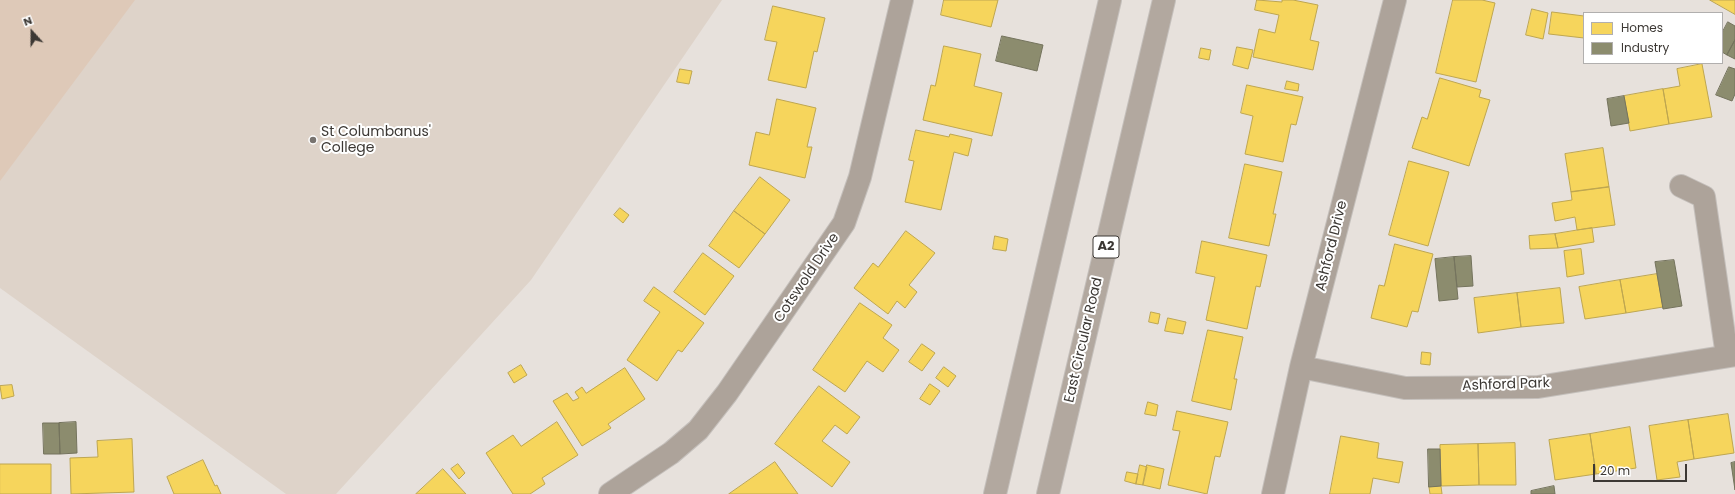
<!DOCTYPE html>
<html>
<head>
<meta charset="utf-8">
<style>
  body { margin:0 }
  #map { position:relative; width:1735px; height:494px; overflow:hidden; background:#e7e1dc; font-family:Poppins,sans-serif }
  canvas { display:block }
  .legend { position:absolute; left:1583px; top:12px; width:140px; height:52px; box-sizing:border-box; background:#fff; border:1px solid #b1afae; margin:0; padding:5px 7px; list-style:none; font-size:12px; color:#3c3834 }
  .legend li { display:flex; align-items:center; gap:8px; height:20px }
  .legend b { width:20px; border:1px solid #b1afae }
  .north { position:absolute; left:12px; top:12px; width:40px; height:40px; -webkit-text-stroke:3px #fff; paint-order:stroke; rotate:339deg; font-size:11px; font-weight:700; line-height:16px; text-align:center; color:#3c3834 }
  .north::after { content:''; display:block; margin:auto; width:14px; height:18px; background:#3c3834; clip-path:polygon(50% 0,100% 100%,50% 72%,0 100%) }
  .scale { position:absolute; left:1593px; top:464px; width:94px; height:18px; box-sizing:border-box; border:2px solid #3c3834; border-top:0; padding-left:5px; font-size:12px; line-height:14px; white-space:nowrap; color:#3c3834; -webkit-text-stroke:3px #fff; paint-order:stroke }
</style>
</head>
<body>
<div id="map">
<canvas width="1735" height="494"></canvas>
<ul class="legend">
<li><b style="height:11px;background:#f6d55c"></b>Homes</li>
<li><b style="height:11px;background:#8c8c6e"></b>Industry</li>
</ul>
<div class="north">N</div>
<div class="scale">20 m</div>
</div>
<script>
const ctx = document.querySelector('canvas').getContext('2d');
ctx.lineJoin = 'round';
function fillPath(path, color) {
  ctx.fillStyle = color;
  ctx.fill(path, 'evenodd');
}
function strokePath(path, color, width, dash) {
  ctx.strokeStyle = color;
  ctx.lineWidth = width;
  ctx.lineCap = dash ? 'butt' : 'round';
  ctx.setLineDash(dash || []);
  ctx.stroke(path);
}
function label(font, color, halo, rows, align = 'center') {
  ctx.font = font + ' Poppins,sans-serif';
  ctx.lineWidth = 4;
  ctx.setLineDash([]);
  ctx.textBaseline = 'middle';
  ctx.strokeStyle = halo;
  ctx.fillStyle = color;
  for (const [text, x, y, turn = 0] of rows) {
    ctx.save();
    ctx.translate(x, y);
    ctx.rotate((+turn || 0) * Math.PI / 180);
    ctx.textAlign = isNaN(turn) ? turn : align;
    if (halo) ctx.strokeText(text, 0, 0);
    ctx.fillText(text, 0, 0);
    ctx.restore();
  }
}
const built = new Path2D(`
  M0 0H722L531 280 336 494H286L0 288Z`);
const green = new Path2D(`
  M0 0H135L0 181Z`);
const homes = new Path2D(`
  M944 0H998L991 27 941 15Z
  M1257 0 1282 2V0H1293L1318 5 1310 40 1319 42 1313 70 1253 57 1259 29 1275 33 1279 15 1255 10Z
  M1453 0H1482L1495 3 1476 82 1436 73Z
  M1710 0H1735V14Z
  M773 6 825 18 817 52 814 51 806 88 768 80 777 42 765 40Z
  M1532 9 1548 13 1543 39 1526 35Z
  M1552 12 1584 16V38L1549 34Z
  M944 46 981 54 974 86 1002 93 992 136 923 120 931 85 935 86Z
  M1237 47 1253 50 1248 69 1233 65Z
  M1201 48 1211 50 1209 60 1199 58Z
  M1702 64 1712 117 1669 124 1663 89 1680 86 1677 69Z
  M680 69 692 71 689 84 677 82Z
  M1440 78 1481 90 1479 97 1490 100 1469 166 1412 148 1422 117 1427 119Z
  M1287 81 1299 84 1298 91 1285 89Z
  M1247 85 1303 97 1296 125 1291 124 1283 162 1245 154 1253 116 1241 113Z
  M1663 89 1669 124 1630 131 1624 96Z
  M777 99 816 108 807 147H812L805 178 749 165 756 132 769 135Z
  M916 130 949 137 950 134 972 139 968 156 954 152 941 210 905 202 914 161 909 160Z
  M1603 148 1609 187 1571 192 1565 154Z
  M1409 161 1449 172 1428 246 1389 235Z
  M1245 164 1282 172 1273 214H1276L1269 246 1229 238Z
  M760 177 790 200 765 234 734 211Z
  M1609 187 1615 225 1577 230 1575 217 1555 221 1552 203 1572 200 1571 192Z
  M620 208 629 215 623 223 614 215Z
  M734 211 765 234 739 268 709 246Z
  M1592 228 1594 242 1558 248 1555 234Z
  M906 231 935 253 909 285 917 292 905 308 897 301 888 314 854 288 873 263 878 267Z
  M1555 234 1558 248 1530 249 1529 236Z
  M995 236 1008 239 1006 251 993 249Z
  M1202 241 1267 255 1260 287 1256 286 1247 329 1206 320 1215 277 1196 273Z
  M1395 244 1433 254 1418 312 1412 311 1407 327 1371 318 1379 285 1384 286Z
  M1581 249 1584 274 1567 277 1564 251Z
  M703 253 734 276 705 315 674 292Z
  M1657 274 1663 307 1626 313 1620 280Z
  M1620 280 1626 313 1585 319 1579 287Z
  M654 287 704 323 682 352 678 350 657 381 627 360 660 312 644 301Z
  M1560 288 1564 323 1521 327 1517 293Z
  M1517 293 1521 327 1478 333 1474 298Z
  M860 303 892 325 883 338 899 350 883 372 867 361 845 392 813 370Z
  M1151 312 1160 314 1158 324 1149 322Z
  M1168 318 1186 322 1183 334 1165 331Z
  M1208 330 1243 337 1234 379H1237L1231 410 1192 401Z
  M922 344 935 353 922 371 909 362Z
  M1422 352 1431 353 1430 365 1421 364Z
  M521 365 527 375 514 383 508 373Z
  M944 367 956 376 948 387 936 378Z
  M625 368 645 399 608 424 611 428 582 446 553 401 567 393 573 401 579 398 575 392 582 387 586 393Z
  M930 384 940 391 930 405 920 399Z
  M12 385 14 396 2 399 0 386Z
  M819 386 860 417 847 434 835 425 822 441 850 462 832 487 775 444Z
  M1148 402 1158 405 1156 416 1145 414Z
  M1177 411 1228 422 1220 457 1215 456 1207 494 1168 485 1180 431 1173 430Z
  M1728 414 1734 453 1694 459 1688 420Z
  M1688 420 1694 459 1677 462 1680 477 1657 480 1649 426Z
  M557 422 578 455 542 478 545 484 530 494H513L486 453 513 435 521 446Z
  M1630 427 1636 468 1596 474 1590 434Z
  M1590 434 1596 474 1555 480 1549 440Z
  M1341 436 1379 443 1377 458 1403 462 1399 483 1373 478 1370 494H1330Z
  M132 439 134 492 71 494 70 458 98 457 97 441Z
  M1515 443 1516 485H1479L1478 444Z
  M1478 444 1479 485 1441 486 1440 445Z
  M203 460 215 486 217 485 221 494H174L167 477Z
  M775 462 798 494H729Z
  M0 464H51V494H0Z
  M458 464 465 473 459 479 451 469Z
  M1140 465 1147 467 1143 485 1136 484Z
  M1147 465 1164 469 1160 489 1143 485Z
  M443 469 466 494H416Z
  M1127 472 1138 474 1136 484 1125 481Z
  M1441 486 1442 494H1430L1429 487Z`);
const industry = new Path2D(`
  M1728 22 1735 26V40L1727 55 1722 52V33Z
  M1002 36 1043 45 1037 71 996 61Z
  M1735 40V59L1727 55Z
  M1729 67 1735 69V94L1732 101 1716 95Z
  M1624 96 1629 123 1611 126 1607 99Z
  M1471 256 1473 286 1457 287 1454 257Z
  M1454 257 1458 299 1439 301 1435 259Z
  M1674 260 1682 306 1663 309 1655 262Z
  M76 422 77 453 60 454 59 423Z
  M43 423H59L60 454H44Z
  M1428 449H1440L1441 486 1429 487Z
  M1735 462V490L1731 463Z
  M1554 486 1555 494H1531V491Z`);
const minor = new Path2D(`
  M1681 186 1704 197 1727 356
  M1301 367 1405 388 1538 387 1735 355
  M610 494 671 453 698 430 727 393 844 223 860 177 902 0
  M1273 494 1301 367 1395 0`);
const highway = new Path2D(`
  M995 494 1110 0
  M1048 494 1164 0`);
const markers = [
  [313,140,4,"#78736f"]
];
const shields = [
  [1106,247,26]
];
const shieldNames = [
  ["A2",1106,247]
];
const poiNames = [
  ["St Columbanus'",321,132],
  ["College",321,148]
];
const streetNames = [
  ["Ashford Drive",1332,246,-76],
  ["Cotswold Drive",807,278,-56],
  ["East Circular Road",1084,340,-77],
  ["Ashford Park",1506,385,-2]
];
fillPath(built, '#ded3c9');
fillPath(green, '#dec9b8');
fillPath(homes, '#f6d55c');
strokePath(homes, '#bea650', 1);
fillPath(industry, '#8c8c6e');
strokePath(industry, '#74735d', 1);
strokePath(minor, '#c4bfbb', 24);
strokePath(highway, '#c4bfbb', 24);
strokePath(minor, '#ada39a', 22);
strokePath(highway, '#b2a89f', 22);
for (const [x, y, r, color] of markers) {
  const dot = new Path2D();
  dot.arc(x, y, r, 0, 2 * Math.PI);
  ctx.fillStyle = color;
  ctx.fill(dot);
  strokePath(dot, '#fff', 1.5);
}
for (const [x, y, w] of shields) {
  const box = new Path2D();
  box.roundRect(x - w / 2, y - 11, w, 22, 3);
  ctx.fillStyle = '#fff';
  ctx.fill(box);
  strokePath(box, '#3c3834', 1);
}
label('bold 13px', '#3c3834', null, shieldNames);
label('14px', '#3c3834', '#fff', poiNames, 'left');
label('14px', '#3c3834', '#fff', streetNames);
</script>
</body>
</html>
